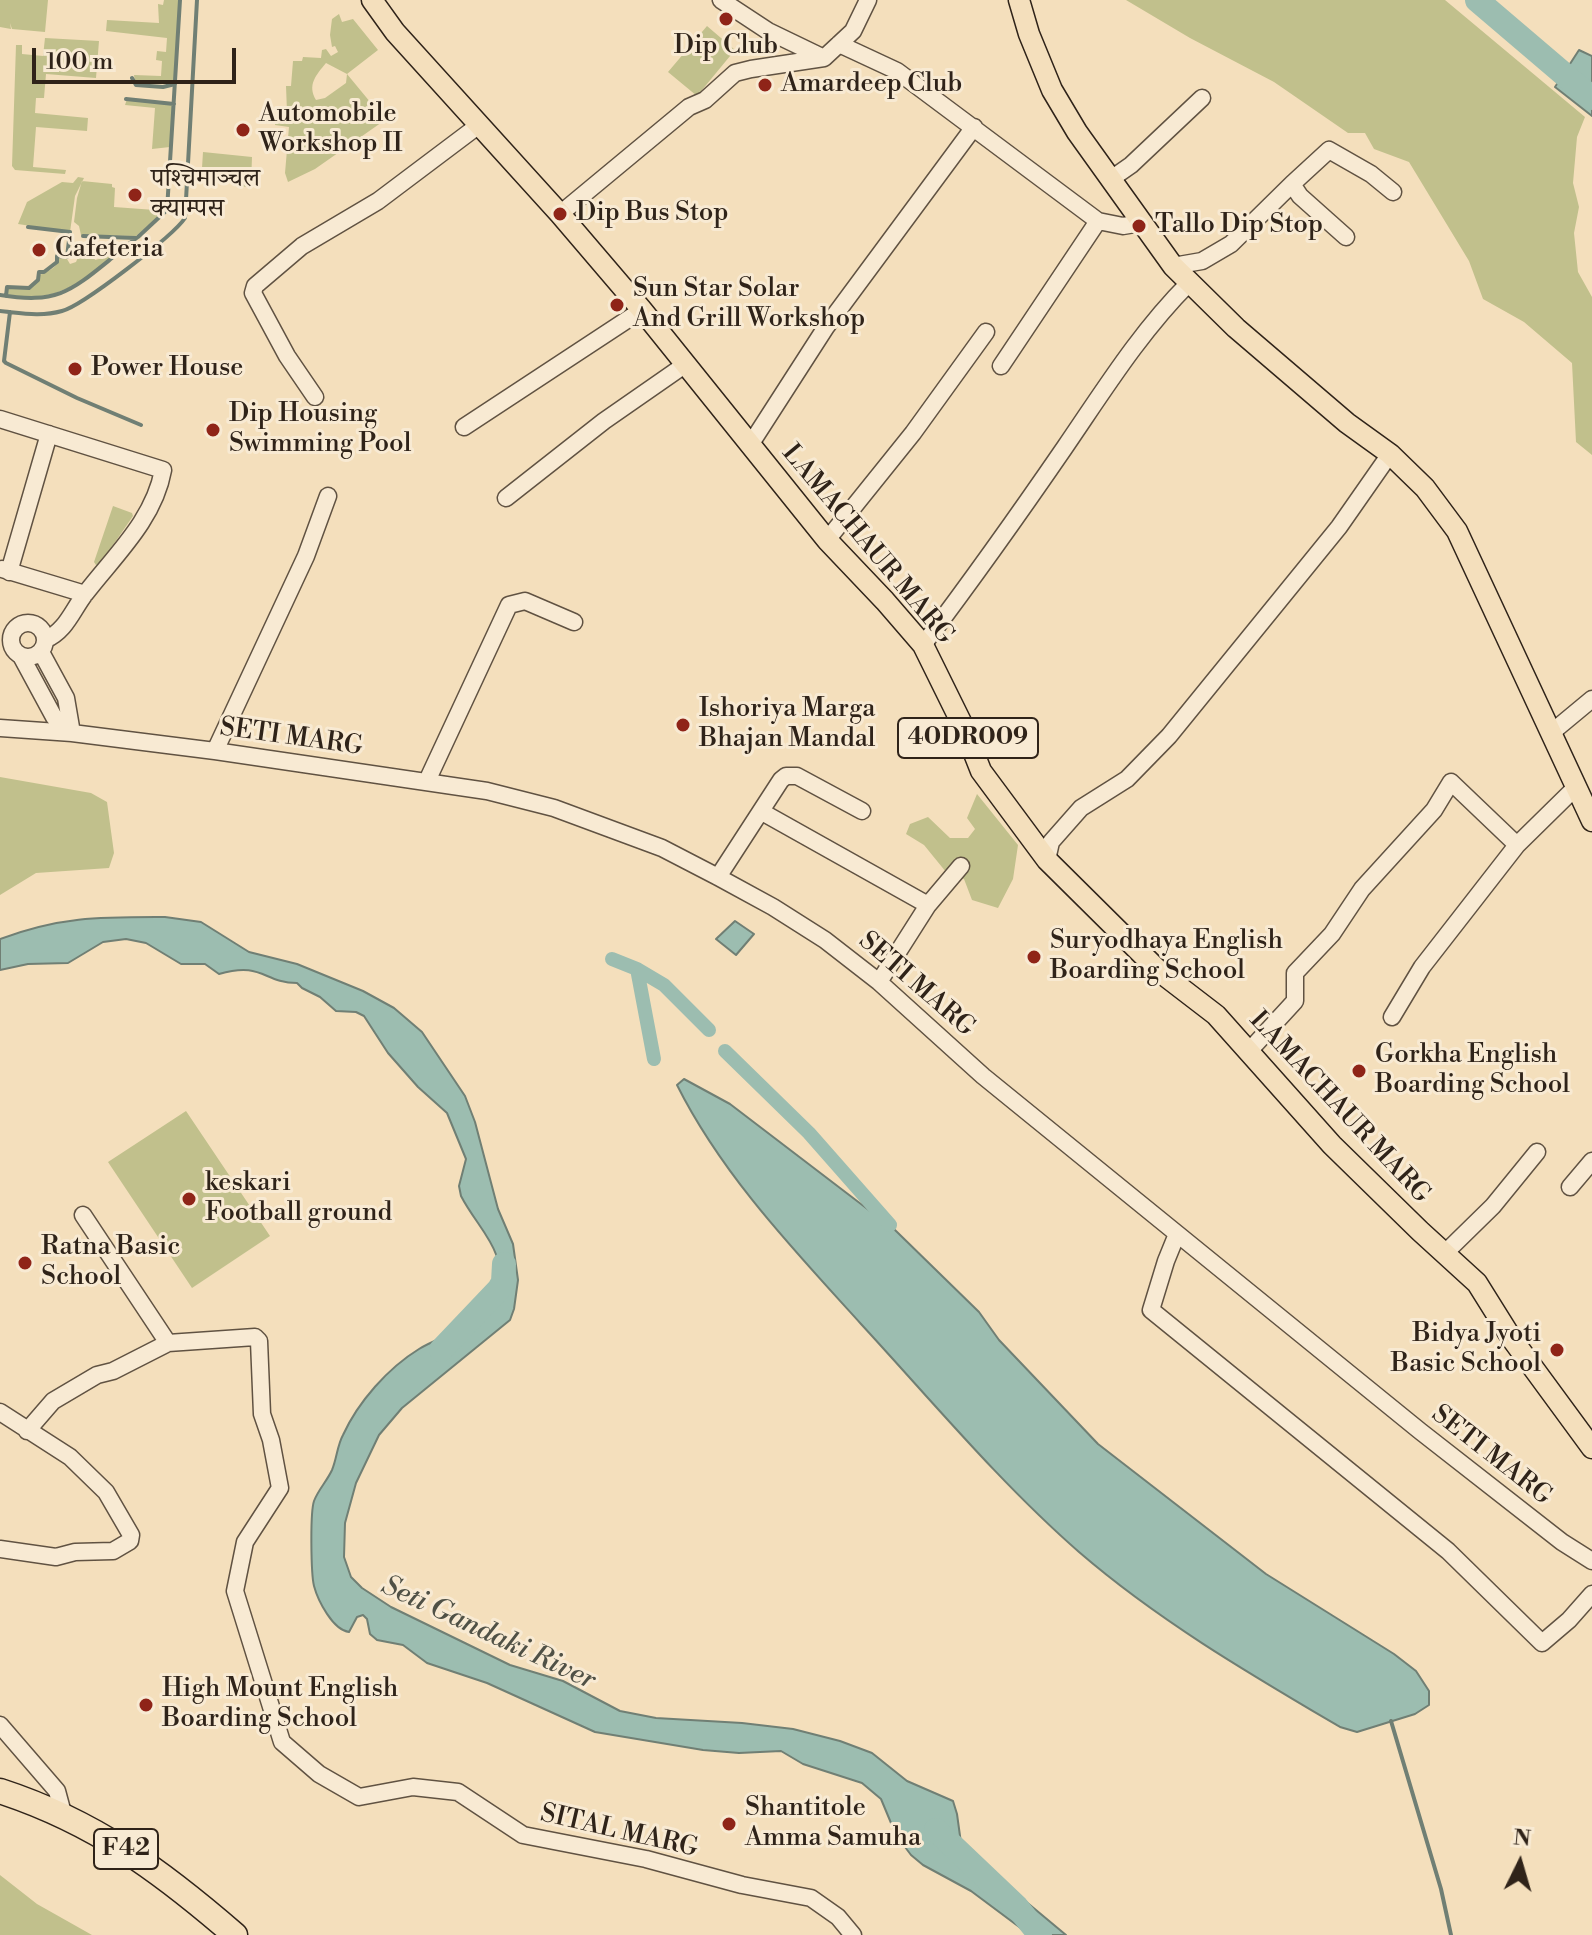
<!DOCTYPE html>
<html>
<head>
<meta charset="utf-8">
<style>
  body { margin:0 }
  #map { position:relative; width:1592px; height:1935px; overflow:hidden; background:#f4dfbc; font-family:"Libre Bodoni",serif }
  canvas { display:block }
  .north { position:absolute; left:1480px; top:1823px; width:80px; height:80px; -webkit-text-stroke:6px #f8ead3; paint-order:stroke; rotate:5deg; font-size:22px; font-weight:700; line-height:32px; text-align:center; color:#2f2319 }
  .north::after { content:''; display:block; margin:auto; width:28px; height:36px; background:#2f2319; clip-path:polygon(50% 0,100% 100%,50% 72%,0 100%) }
  .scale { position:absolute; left:32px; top:48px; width:204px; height:36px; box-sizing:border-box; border:4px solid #2f2319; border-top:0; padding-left:10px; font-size:24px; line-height:28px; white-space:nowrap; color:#2f2319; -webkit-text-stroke:6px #f8ead3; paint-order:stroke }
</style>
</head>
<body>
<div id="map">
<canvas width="1592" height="1935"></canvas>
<div class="north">N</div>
<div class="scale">100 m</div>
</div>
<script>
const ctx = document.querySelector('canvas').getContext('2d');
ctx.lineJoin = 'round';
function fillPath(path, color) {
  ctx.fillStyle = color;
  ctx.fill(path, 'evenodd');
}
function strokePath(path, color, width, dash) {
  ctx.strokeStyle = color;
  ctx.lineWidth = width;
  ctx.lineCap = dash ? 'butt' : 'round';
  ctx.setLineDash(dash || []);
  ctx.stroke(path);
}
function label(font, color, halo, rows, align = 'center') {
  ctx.font = font + ' "Libre Bodoni","Noto Serif Devanagari",serif';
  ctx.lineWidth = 6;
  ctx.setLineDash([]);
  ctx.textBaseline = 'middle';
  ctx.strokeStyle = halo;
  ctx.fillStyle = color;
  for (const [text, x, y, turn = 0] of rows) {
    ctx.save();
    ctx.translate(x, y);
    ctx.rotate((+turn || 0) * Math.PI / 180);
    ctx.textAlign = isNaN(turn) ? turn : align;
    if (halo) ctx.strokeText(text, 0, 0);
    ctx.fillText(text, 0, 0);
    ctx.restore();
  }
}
const green = new Path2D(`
  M0 0H48L45 32 12 29 10 23 11 29 0 27Z
  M164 0H179L174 79 171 84 135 82 134 75 161 76 162 61 156 60 157 51 166 52 167 38 106 31 107 20 159 23 158 4 163 5Z
  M1126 0H1445L1585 117 1577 137 1573 183 1579 207 1574 233 1578 272 1592 297V455L1576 442 1572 363 1524 322 1483 299 1469 261 1409 162 1374 149 1365 133H1348L1274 82 1190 38Z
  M339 14 342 22 353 19 378 50 347 74 385 120 315 169 288 182 285 173 289 127 275 125 276 114 287 112 286 86H291L293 61H302L303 57 321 58 322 50 326 49 331 56 338 52 335 46 332 47 330 35 332 19ZM326 63 347 74 346 83 325 98 316 100C307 85 316 75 326 63Z
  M707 26 735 50 697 96 668 72Z
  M45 38 99 41 96 78 46 74 44 98H36L35 113 88 118 87 131 36 127 33 167 66 170 65 174 15 170 12 166 16 45H22V54L43 56Z
  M127 99 173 105 170 147 152 149 155 108 125 105Z
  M203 152 252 157 251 184 247 187 240 186C230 174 212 180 202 168Z
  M78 177 84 178 75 196 70 232 18 224 27 202 62 182 73 183Z
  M82 181 112 184V187L115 188 114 207 155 210 161 214 136 236 81 235 79 226 74 222 77 198Z
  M103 254 109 255V259C76 287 51 303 7 295L8 288 29 289 38 281 40 275C47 271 57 269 59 258L67 259 70 264 76 262 79 255 94 256 95 260 103 258Z
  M113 506 132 513 133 516 100 564 96 565 94 562Z
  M0 777 91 793 107 802 114 853 109 868 36 873 0 895Z
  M977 794 1018 845 1013 879 998 908 972 900 964 879 946 872 924 845 906 834 910 824 928 817 950 838H968L975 829 967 818Z
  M186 1111 270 1236 192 1288 108 1162Z
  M0 1875 37 1904 92 1935H0Z`);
const water = new Path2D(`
  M1579 50 1592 56V116L1555 87Z
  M165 917 201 922 249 952 297 964 363 991 394 1008 422 1032 465 1096 475 1122 498 1209 513 1244 518 1280 514 1309 510 1320 402 1408 379 1435 356 1483 345 1523 344 1557 351 1577 362 1588 391 1607 510 1665 563 1681 620 1711 656 1718 742 1723 793 1729 840 1741 872 1753 907 1781 953 1801 957 1814 964 1865 981 1877 1024 1900 1066 1935H1030L971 1891 923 1865 911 1855 896 1835 881 1799 862 1783 803 1764 781 1751 739 1753 703 1750 595 1732 487 1683 427 1663 403 1645 377 1640 370 1634 367 1619 363 1615 357 1617 349 1632C333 1630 318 1601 314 1586 311 1574 310 1513 314 1501 318 1490 327 1481 332 1470 337 1458 337 1446 343 1435 358 1402 388 1368 419 1349 445 1333 485 1327 496 1294 510 1252 479 1231 461 1196L459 1186 466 1159 447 1113 418 1087 388 1053 364 1016 356 1012 336 1011 320 997 302 988 297 983C263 983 263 961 219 974L205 964H181L146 943 126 939 103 942 68 963 28 964 0 970V939C62 916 101 917 165 917Z
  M735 921 754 934 736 955 716 939Z
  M684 1079 730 1104 895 1230 979 1312 999 1340 1098 1444 1266 1574 1394 1654 1416 1671 1429 1691V1705L1415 1714 1357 1732 1340 1727C1250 1674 1159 1621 1079 1552 1000 1483 932 1401 861 1324 794 1250 722 1175 677 1085Z`);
const stream = new Path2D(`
  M132 78 136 85 163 87 175 84
  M126 99 174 104
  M83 236 136 238
  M112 256 138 237 167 210 180 0
  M0 295C57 304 70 292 112 258L111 254 84 251
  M6 296 7 287 29 288 38 280 39 272H44L57 262V256L67 257 70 232 28 227
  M0 311C21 313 41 317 62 311 82 306 173 236 185 218L197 0
  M10 312 4 361 6 363 77 398 141 425
  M1391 1721 1441 1889 1451 1935`);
const canal = new Path2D(`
  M612 959 637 969 654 1059
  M637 969 664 985 709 1030
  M725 1051 809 1133 890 1225`);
const river = new Path2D(`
  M1477 0 1592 98
  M441 1350 499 1289 503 1282 504 1264
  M936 1830 1017 1907 1040 1935`);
const minor = new Path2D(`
  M721 0 768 31 824 58
  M839 44 897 71 1098 221 1123 226 1141 223
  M1111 179 1131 165 1202 98
  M1292 184 1329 150 1371 174 1393 192
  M560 214 689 107 705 100 735 73 751 69 824 58 853 31 868 0
  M1173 266 1202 261 1231 244 1292 184 1300 196 1346 237
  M1001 366 1098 221
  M315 397 287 356 253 293 255 286 302 246 378 201 479 125
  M0 419 163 470C154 520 114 556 85 594 72 611 66 631 45 640
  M464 427 642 310
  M750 445 826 327 974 127
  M506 498 604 421 686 364
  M827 540 913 433 986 332
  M2 569 85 594
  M9 572 49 434
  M11 640a17 17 0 1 1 34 0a17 17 0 1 1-34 0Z
  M923 645C972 580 1019 514 1065 447 1104 390 1140 332 1189 283
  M41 652 66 698 72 733
  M21 656 54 717 72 733
  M0 728 72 733 215 751 487 791 554 808 662 848 718 877 773 907 825 940 879 982 983 1076 1420 1431 1562 1542 1592 1561
  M1551 733 1592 699
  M215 751 306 556 328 496
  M427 781 509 605 525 601 574 622
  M762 812 928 905
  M1047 860 1051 842 1081 808 1127 779 1169 736 1339 527 1390 454
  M718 877 781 780 786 776H797L862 811
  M879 982 928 905 961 866
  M1392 1017 1422 967 1517 845 1575 788
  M1250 1050 1295 1001V973L1332 934 1362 889 1434 810 1451 782 1517 845
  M1570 1187 1592 1161
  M83 1215 168 1343
  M1177 1234 1166 1261 1151 1310 1448 1551 1542 1643 1569 1620 1592 1594
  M1445 1253 1493 1206 1537 1152
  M0 1412 70 1457 106 1492 131 1535 130 1541 113 1551 75 1552 56 1557 0 1549
  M27 1431 53 1401 97 1375 113 1371 168 1343 255 1337 259 1341 262 1414 271 1440 280 1488 245 1542 235 1591 282 1742 319 1774 359 1797 413 1787 458 1792 523 1835 646 1859 742 1885 811 1898 838 1917 853 1935
  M0 1725 57 1791 64 1817`);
const major = new Path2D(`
  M372 0 395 32 560 214 642 310 827 540 885 601 923 645 964 728 981 771 1047 860 1160 972 1216 1015 1332 1145 1420 1231 1477 1283 1512 1339 1592 1448
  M1019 0 1029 34 1052 90 1077 132 1173 266 1236 328 1347 423 1390 454 1425 488 1457 531 1592 821`);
const highway = new Path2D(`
  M0 1791C95 1822 161 1871 235 1935`);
const markers = [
  [726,19,8,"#8f2418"],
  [765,85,8,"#8f2418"],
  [243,130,8,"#8f2418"],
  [135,195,8,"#8f2418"],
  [560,214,8,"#8f2418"],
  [1139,226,8,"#8f2418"],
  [39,250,8,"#8f2418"],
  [617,305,8,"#8f2418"],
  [75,369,8,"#8f2418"],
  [213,430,8,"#8f2418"],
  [683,725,8,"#8f2418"],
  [1034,957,8,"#8f2418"],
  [1359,1071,8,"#8f2418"],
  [189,1199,8,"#8f2418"],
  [25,1263,8,"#8f2418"],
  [1557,1350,8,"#8f2418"],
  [146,1705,8,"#8f2418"],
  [729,1824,8,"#8f2418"]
];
const shields = [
  [968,738,140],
  [126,1849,64]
];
const shieldNames = [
  ["40DR009",968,738],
  ["F42",126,1849]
];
const poiNames = [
  ["Dip Club",726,47,"center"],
  ["Amardeep Club",781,85],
  ["Automobile",259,115],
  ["Workshop II",259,145],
  ["पश्‍चिमाञ्‍चल",151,180],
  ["क्याम्पस",151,210],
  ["Dip Bus Stop",576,214],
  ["Tallo Dip Stop",1155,226],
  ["Cafeteria",55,250],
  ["Sun Star Solar",633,290],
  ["And Grill Workshop",633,320],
  ["Power House",91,369],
  ["Dip Housing",229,415],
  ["Swimming Pool",229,445],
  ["Ishoriya Marga",699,710],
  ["Bhajan Mandal",699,740],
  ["Suryodhaya English",1050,942],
  ["Boarding School",1050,972],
  ["Gorkha English",1375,1056],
  ["Boarding School",1375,1086],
  ["keskari",205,1184],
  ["Football ground",205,1214],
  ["Ratna Basic",41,1248],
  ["School",41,1278],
  ["Bidya Jyoti",1541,1335,"right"],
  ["Basic School",1541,1365,"right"],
  ["High Mount English",162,1690],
  ["Boarding School",162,1720],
  ["Shantitole",745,1809],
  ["Amma Samuha",745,1839]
];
const streetNames = [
  ["LAMACHAUR MARG",867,545,50],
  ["SETI MARG",291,738,8],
  ["SETI MARG",916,985,41],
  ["LAMACHAUR MARG",1339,1108,47],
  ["SETI MARG",1491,1456,38],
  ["SITAL MARG",619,1832,13]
];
const waterNames = [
  ["Seti Gandaki River",488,1634,25]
];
fillPath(green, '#c1c08c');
fillPath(water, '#9cbdb0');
strokePath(water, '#707f74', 2);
strokePath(stream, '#707f74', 4);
strokePath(canal, '#9cbdb0', 14);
strokePath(river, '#9cbdb0', 24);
strokePath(minor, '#605242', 19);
strokePath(major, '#2f2319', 23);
strokePath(highway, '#2f2319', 27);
strokePath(minor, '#f8ead3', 16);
strokePath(major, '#f4dfbc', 20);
strokePath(highway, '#f4dfbc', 24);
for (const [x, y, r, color] of markers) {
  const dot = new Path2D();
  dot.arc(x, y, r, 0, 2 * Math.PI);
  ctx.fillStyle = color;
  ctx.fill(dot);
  strokePath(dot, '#f8ead3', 3);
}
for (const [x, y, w] of shields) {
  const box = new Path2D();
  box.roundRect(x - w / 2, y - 20, w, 40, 6);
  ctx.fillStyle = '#f8ead3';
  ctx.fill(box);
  strokePath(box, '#2f2319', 2);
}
label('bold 24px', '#2f2319', null, shieldNames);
label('26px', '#2f2319', '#f8ead3', poiNames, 'left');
label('26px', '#2f2319', '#f8ead3', streetNames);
label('italic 28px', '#505146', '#f8ead3', waterNames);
</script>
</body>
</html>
